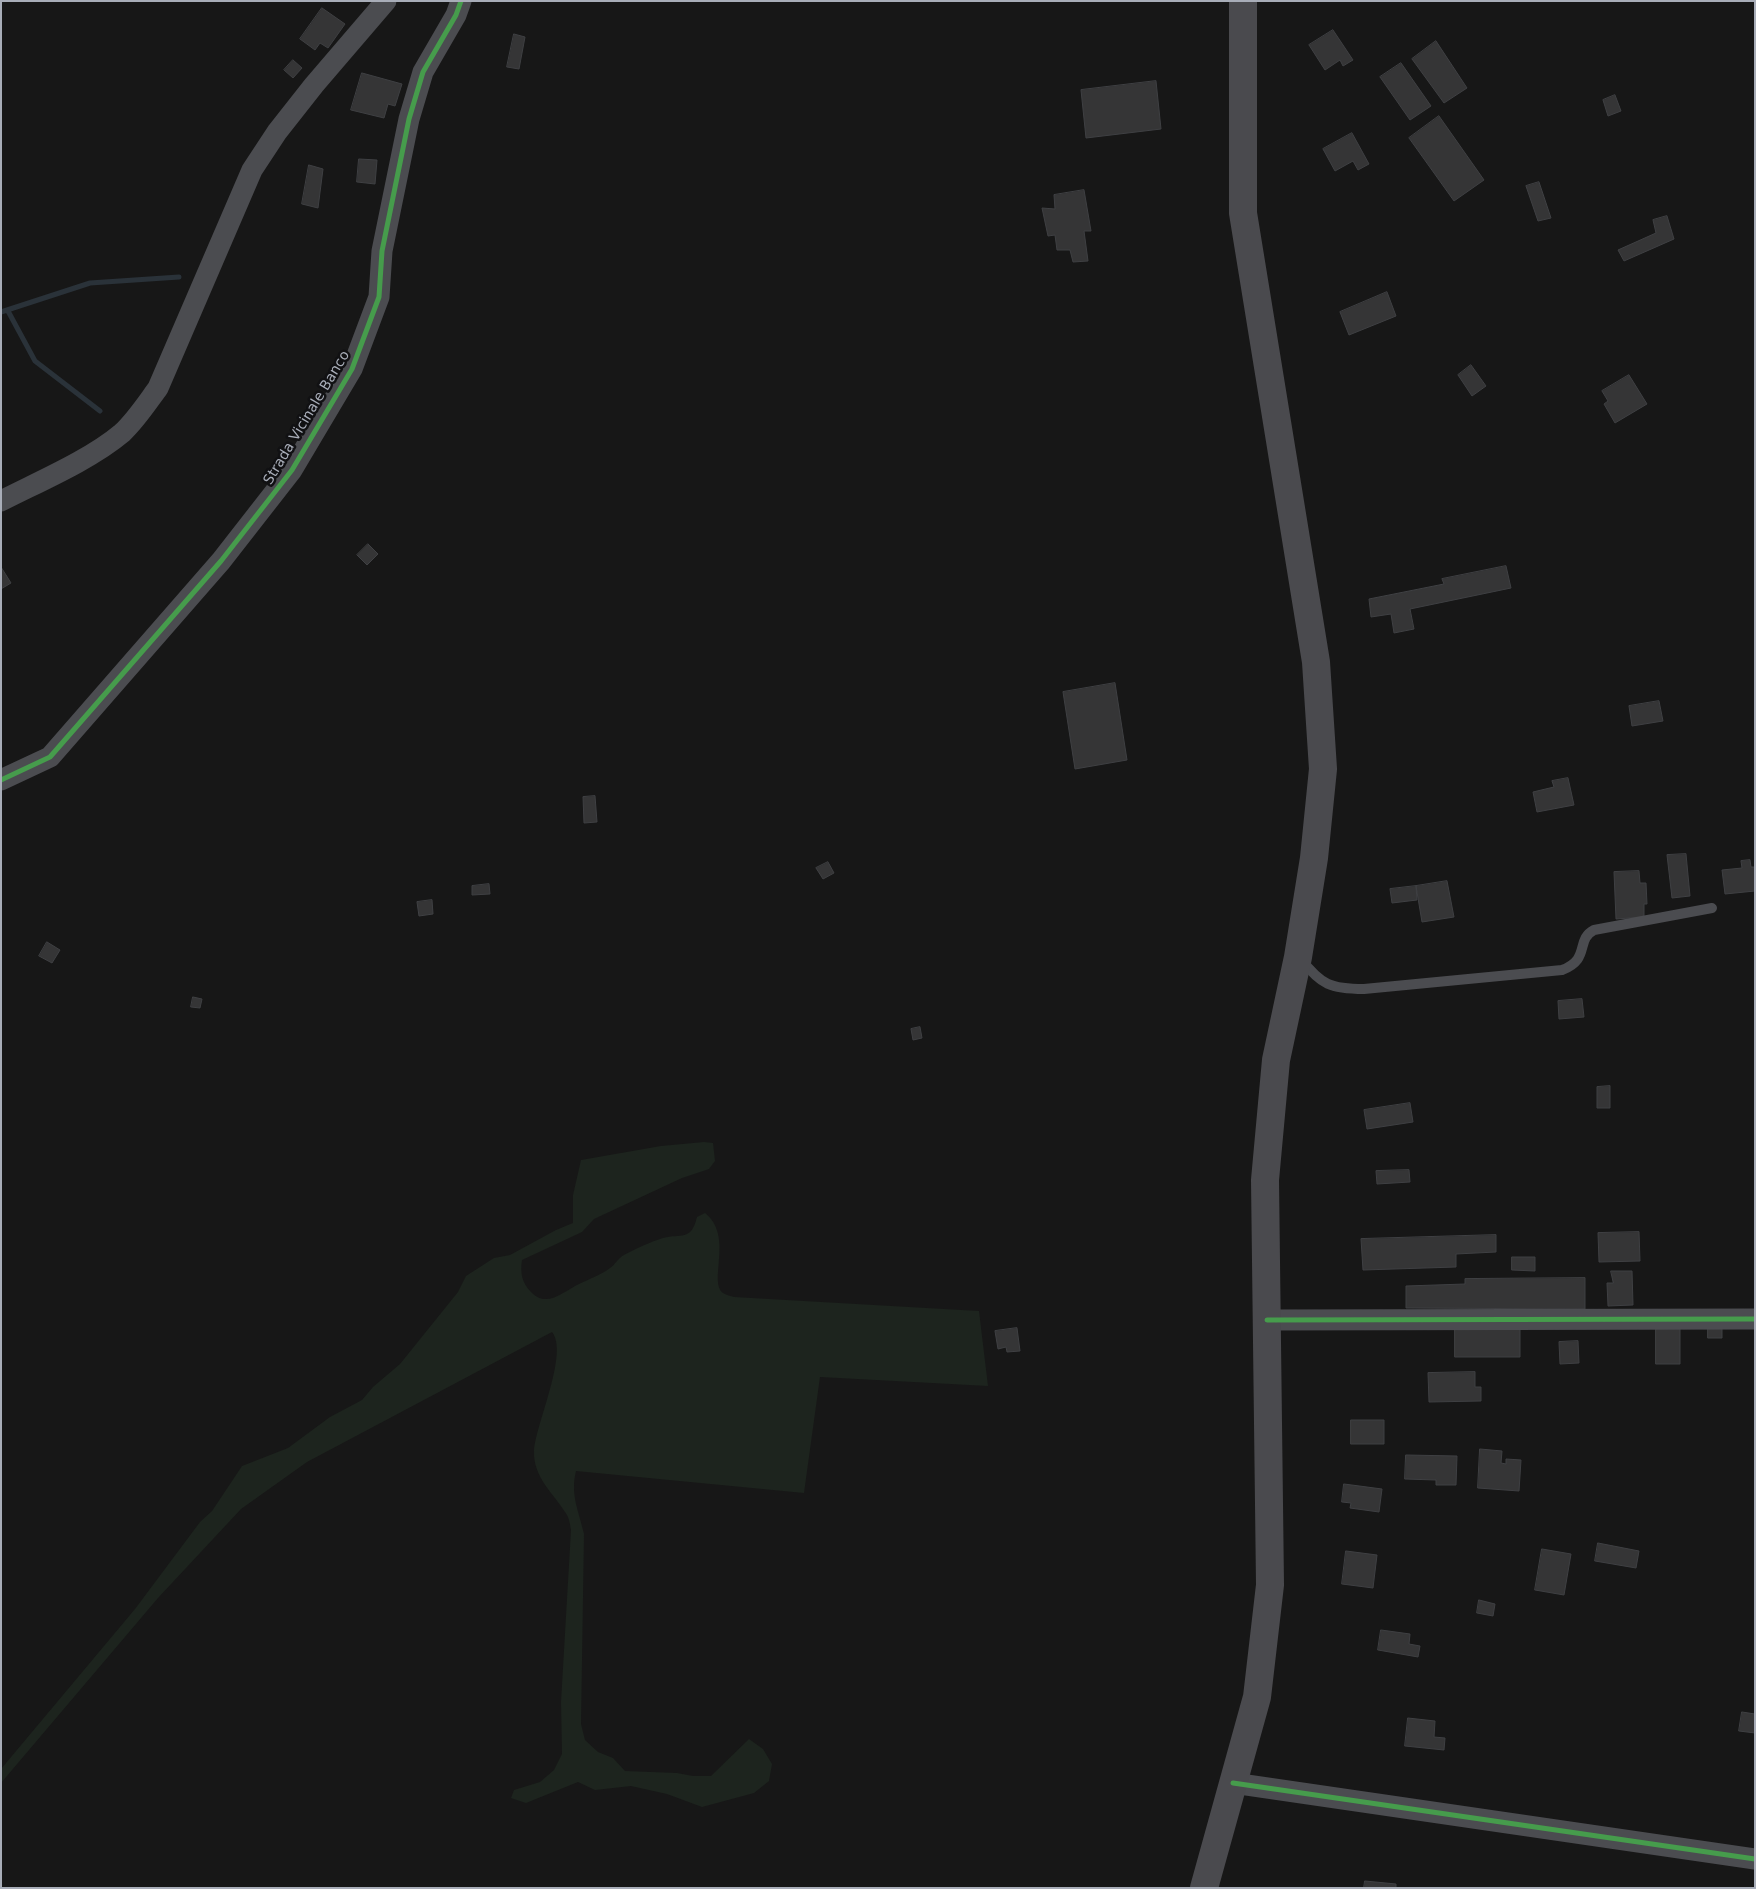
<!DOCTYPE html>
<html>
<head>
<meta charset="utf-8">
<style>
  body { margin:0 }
  #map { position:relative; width:1756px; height:1889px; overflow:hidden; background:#171717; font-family:"DejaVu Sans",sans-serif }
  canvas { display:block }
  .frame { position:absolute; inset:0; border:2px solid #a8adb8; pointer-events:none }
</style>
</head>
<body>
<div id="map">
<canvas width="1756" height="1889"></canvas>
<div class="frame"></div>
</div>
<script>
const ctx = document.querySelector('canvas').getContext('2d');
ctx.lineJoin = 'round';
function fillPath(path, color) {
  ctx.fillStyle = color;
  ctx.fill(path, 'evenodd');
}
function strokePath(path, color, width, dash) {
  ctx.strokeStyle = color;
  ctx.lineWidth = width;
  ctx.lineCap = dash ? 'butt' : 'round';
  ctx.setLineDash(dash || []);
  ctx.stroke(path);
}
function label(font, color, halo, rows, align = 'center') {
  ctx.font = font + ' "DejaVu Sans",sans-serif';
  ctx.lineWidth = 5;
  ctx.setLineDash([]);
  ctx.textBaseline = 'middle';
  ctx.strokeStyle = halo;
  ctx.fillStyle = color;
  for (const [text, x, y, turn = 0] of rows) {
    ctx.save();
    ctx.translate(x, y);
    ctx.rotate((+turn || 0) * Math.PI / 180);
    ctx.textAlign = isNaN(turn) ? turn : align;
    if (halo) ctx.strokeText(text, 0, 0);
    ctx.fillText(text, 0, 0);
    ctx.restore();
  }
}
const green = new Path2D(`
  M704 1142 713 1143 715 1161 709 1169 682 1178 594 1219 582 1232 522 1260C520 1273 522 1283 531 1292 547 1309 564 1291 579 1284 589 1279 601 1275 610 1268 615 1265 618 1258 624 1255 633 1250 652 1241 663 1238 681 1233 691 1242 697 1217L705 1213C734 1236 708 1281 723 1293 726 1295 731 1296 734 1297L979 1311 988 1386 820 1377 804 1493 576 1471C570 1495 579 1511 584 1534L581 1724 585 1740 598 1752 613 1758 625 1771 677 1773 693 1776H711L749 1739 763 1749 772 1764 769 1781 754 1793 702 1807 667 1794 631 1786 595 1790 578 1782 526 1803 511 1798 514 1790 540 1782 554 1770 562 1754 561 1702 571 1530C570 1524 569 1517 565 1512 553 1493 533 1477 534 1451 536 1423 569 1353 552 1332L307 1462 241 1509 158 1598 1 1783V1769L135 1609 200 1522 212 1511 242 1466 288 1448 330 1417 362 1400 373 1387 400 1364 458 1292 466 1276 494 1258 510 1255 556 1230 573 1223V1195L581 1160 661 1146Z`);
const stream = new Path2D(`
  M8 311 35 361 100 411
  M1 312 90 283 179 277`);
const building = new Path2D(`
  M322 8 345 24 328 48 320 43 315 50 300 39Z
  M1333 30 1353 60 1343 66 1340 60 1325 70 1309 45Z
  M514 34 525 37 519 69 507 67Z
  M1436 41 1467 88 1444 103 1412 59Z
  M293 60 302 68 293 78 284 70Z
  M1401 63 1431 106 1410 120 1380 77Z
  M362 73 402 84 395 106 388 104 384 118 351 110Z
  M1156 81 1161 129 1086 138 1081 90Z
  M1615 95 1621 111 1608 116 1603 100Z
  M1439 116 1484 180 1454 201 1409 138Z
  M1352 133 1369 164 1358 170 1353 161 1335 171 1323 149Z
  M359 159 377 160 375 184 357 182Z
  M309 165 323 169 318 208 302 204Z
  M1539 182 1551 218 1538 221 1526 186Z
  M1084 190 1091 231H1084L1088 261 1073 262 1070 250H1057L1055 235 1048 236 1042 208 1055 209 1054 195Z
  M1667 216 1674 239 1624 261 1618 250 1656 233 1653 220Z
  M1387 292 1396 316 1349 335 1340 312Z
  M1471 365 1486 386 1472 396 1458 375Z
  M1629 375 1647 404 1615 423 1604 404 1608 401 1602 391Z
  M368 544 378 554 367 565 357 555Z
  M1506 566 1511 588 1410 609 1414 629 1394 633 1391 614 1371 617 1369 599 1444 584 1442 579Z
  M1 567 11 583 1 589Z
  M1115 683 1127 760 1075 769 1063 692Z
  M1659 701 1663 721 1632 726 1629 706Z
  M1568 778 1574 805 1537 812 1533 792 1554 787 1552 781Z
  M595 796 597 822 584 823 583 797Z
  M1686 854 1690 896 1672 898 1667 855Z
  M1750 860 1751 867H1755V891L1725 894 1722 870 1742 868 1741 861Z
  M828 862 834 873 823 879 816 868Z
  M1639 871 1640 883H1646L1647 904H1644V917L1616 919 1614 872Z
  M1447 881 1454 917 1422 922 1416 886Z
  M489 884 490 894 472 895V886Z
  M1416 886 1417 900 1392 903 1390 889Z
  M432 900 433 914 419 916 417 902Z
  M47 942 60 950 52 963 39 956Z
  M193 997 202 999 200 1008 191 1007Z
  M1582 999 1584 1017 1559 1019 1558 1001Z
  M920 1027 922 1038 913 1040 911 1029Z
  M1610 1086V1108H1597V1087Z
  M1410 1103 1413 1122 1367 1129 1364 1110Z
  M1409 1170 1410 1182 1377 1184 1376 1171Z
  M1639 1232 1640 1261 1599 1262 1598 1233Z
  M1496 1235V1252L1456 1254V1267L1363 1270 1361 1239Z
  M1512 1257H1535V1271L1512 1270Z
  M1611 1271H1632L1633 1305 1608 1306 1607 1283H1613Z
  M1585 1278V1309L1406 1308V1286L1465 1284V1279Z
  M1656 1323H1680V1364H1656Z
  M1708 1323H1722V1338H1708Z
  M1017 1328 1020 1351 1007 1352 1006 1347 998 1349 995 1331Z
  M1455 1328H1520V1357H1455Z
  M1578 1341 1579 1363 1560 1364 1559 1342Z
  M1475 1372V1387H1481V1401L1429 1402 1428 1373Z
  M1351 1420H1384V1444H1351Z
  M1480 1449 1502 1451 1501 1463 1506 1464V1459L1521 1460 1519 1491 1478 1488Z
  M1406 1455 1457 1456 1456 1485H1436V1480L1405 1479Z
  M1344 1484 1382 1489 1379 1512 1350 1508 1351 1503 1342 1502Z
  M1598 1543 1639 1551 1636 1568 1595 1561Z
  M1542 1549 1571 1554 1564 1595 1535 1590Z
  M1346 1551 1377 1555 1373 1588 1342 1584Z
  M1479 1600 1495 1604 1493 1616 1477 1613Z
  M1381 1630 1410 1634 1409 1644 1420 1646 1418 1657 1378 1650Z
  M1742 1712 1755 1714V1733L1739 1731Z
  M1408 1718 1435 1721 1434 1737 1445 1738 1444 1750 1405 1746Z
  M1365 1881 1396 1884V1888H1364Z`);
const lane = new Path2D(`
  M1301 959C1321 985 1331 989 1364 989L1562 970C1591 959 1575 940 1594 930L1712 908`);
const street = new Path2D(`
  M1 501C38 482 90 460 122 433 136 420 147 403 158 388L252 170 277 132 314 85 386 1
  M1 780 50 757 221 561 292 470 352 369 379 297 382 251 409 119 423 72 456 15 461 1
  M1267 1320 1755 1319
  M1233 1783 1755 1859`);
const secondary = new Path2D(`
  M1204 1888 1257 1697 1270 1585 1265 1180 1276 1060 1298 957 1314 858 1323 769 1316 662 1243 213V1`);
const cycleway = new Path2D(`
  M1 780 50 757 221 561 292 470 352 369 379 297 382 251 409 119 423 72 456 15 461 1
  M1267 1320 1755 1319
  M1233 1783 1755 1859`);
const streetNames = [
  ["Strada Vicinale Banco",307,418,-59]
];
fillPath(green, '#1d241e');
strokePath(stream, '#2a3239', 5);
fillPath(building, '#353536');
strokePath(building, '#3f4043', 1);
strokePath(lane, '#4b4c50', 10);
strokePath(street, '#4b4c50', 21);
strokePath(secondary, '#4a4a4e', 28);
strokePath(cycleway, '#469c4c', 5);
label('14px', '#a8adb8', '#111113', streetNames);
</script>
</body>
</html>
